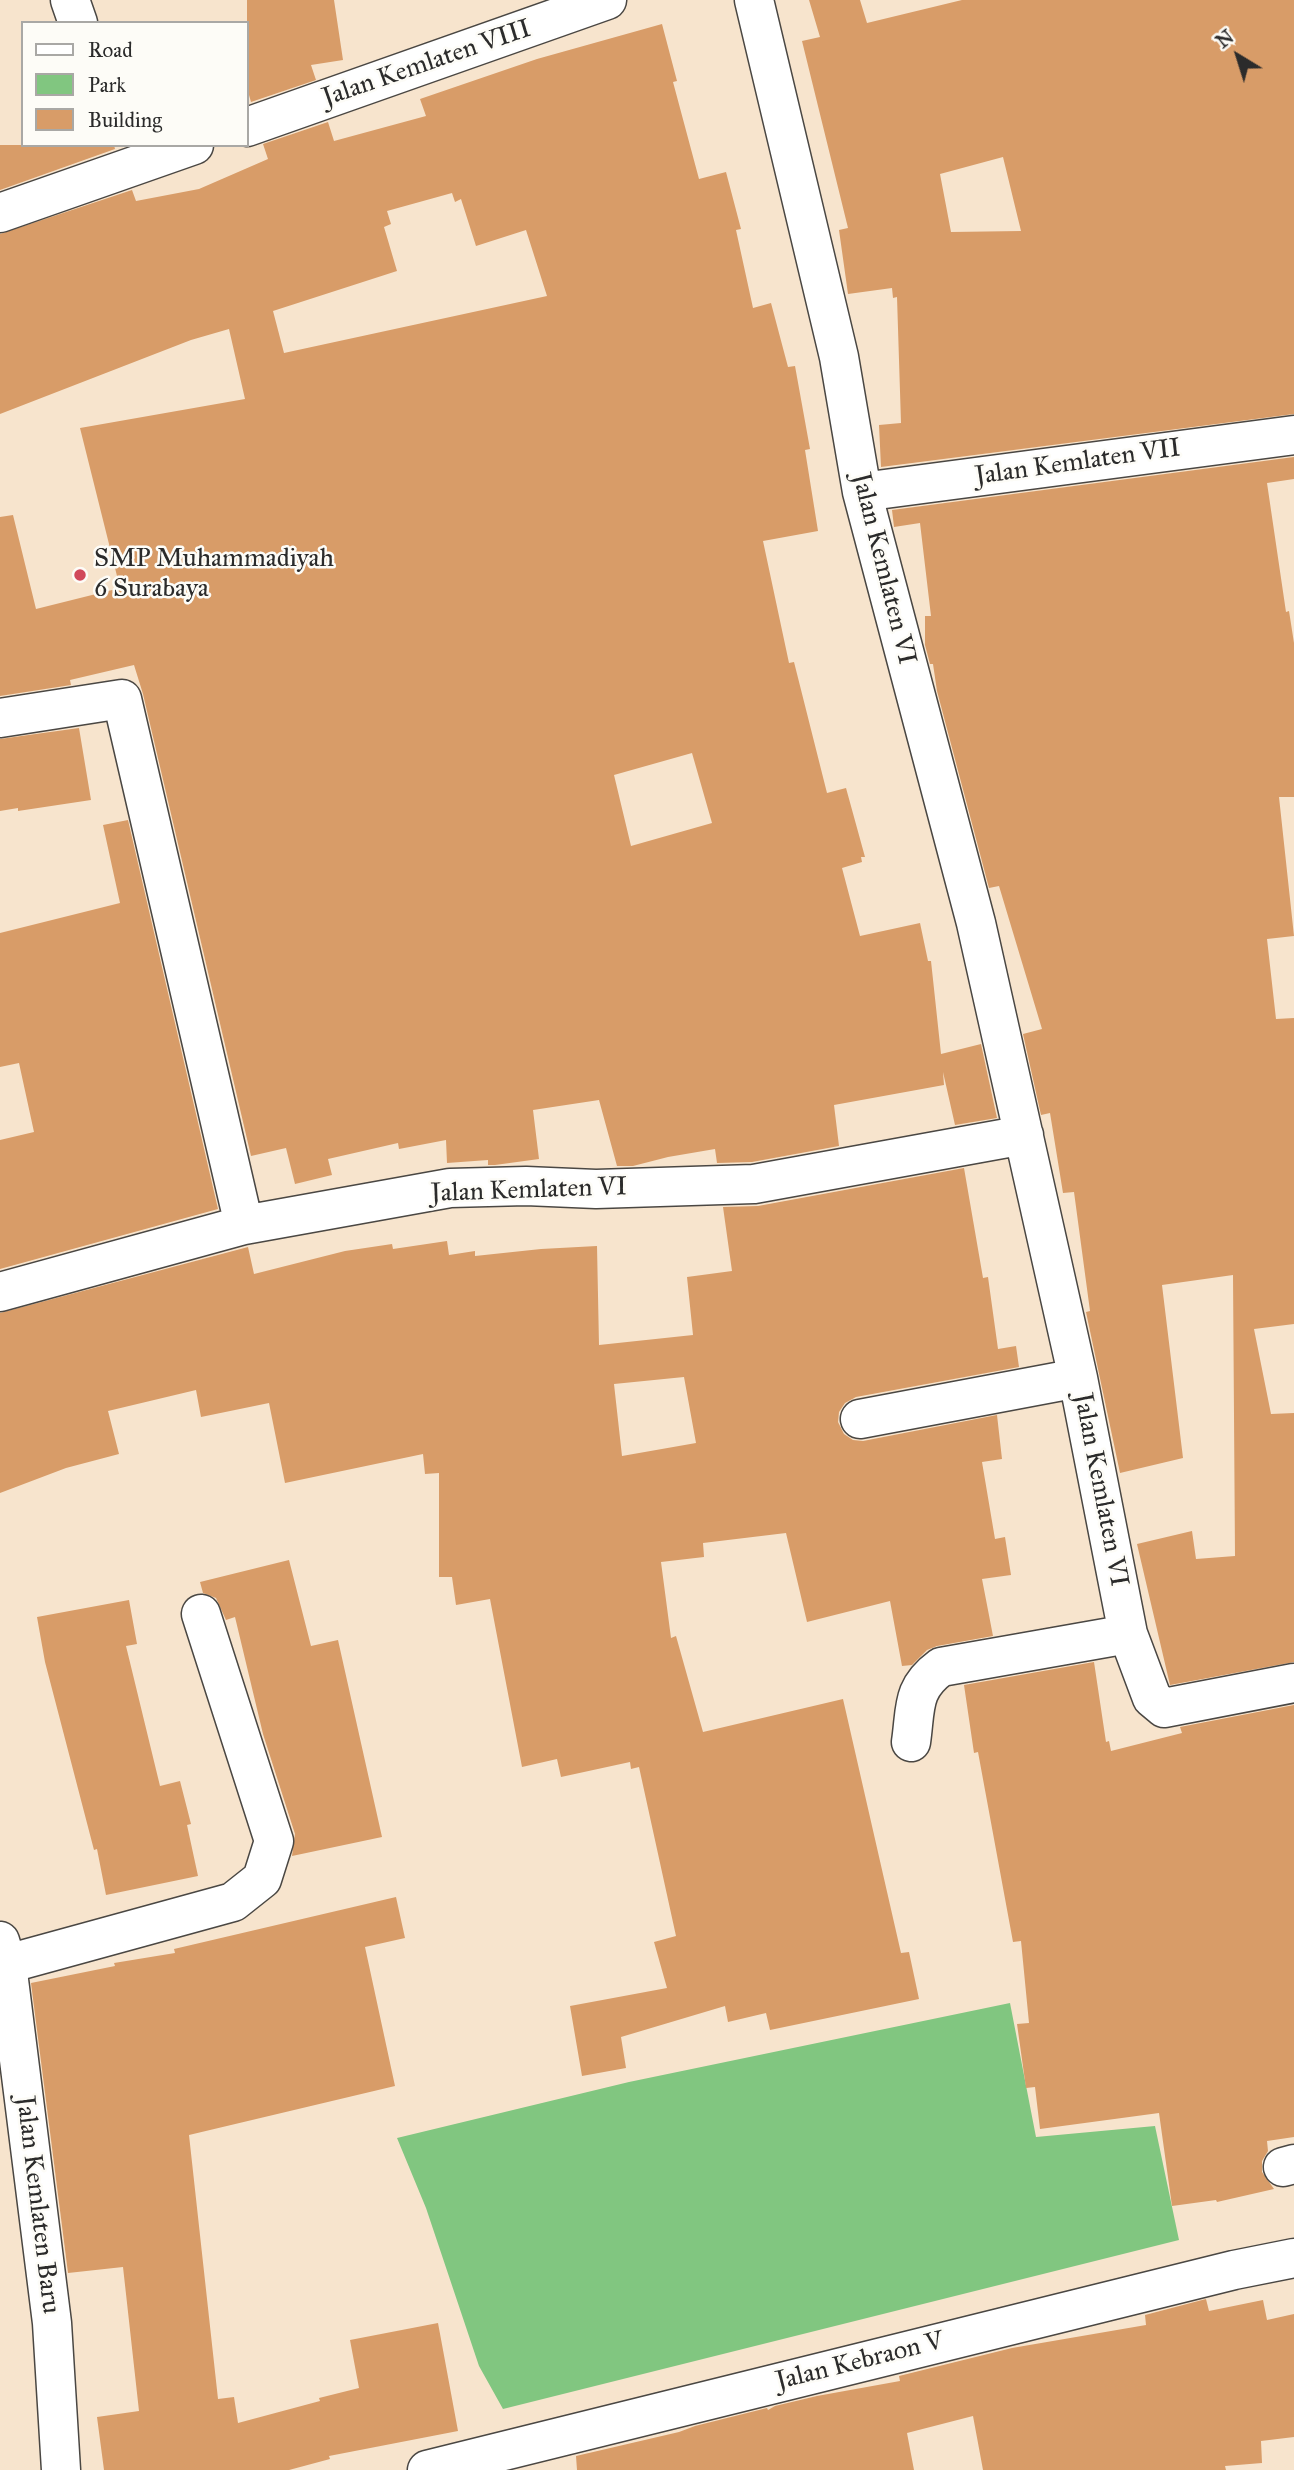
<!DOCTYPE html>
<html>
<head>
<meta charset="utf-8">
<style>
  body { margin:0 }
  #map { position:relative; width:1294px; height:2470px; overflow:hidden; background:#f7e4cd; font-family:"IM FELL Great Primer",serif }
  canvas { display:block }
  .legend { position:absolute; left:21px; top:21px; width:228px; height:126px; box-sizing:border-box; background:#fdfcf7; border:2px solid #a9a8a5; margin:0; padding:9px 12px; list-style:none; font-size:21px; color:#2b2b2b }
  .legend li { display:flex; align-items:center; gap:14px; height:35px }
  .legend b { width:35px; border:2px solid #a9a8a5 }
  .north { position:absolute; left:1203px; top:21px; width:70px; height:70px; -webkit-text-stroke:5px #fdfcf7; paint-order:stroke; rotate:322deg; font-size:19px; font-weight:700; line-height:28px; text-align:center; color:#2b2b2b }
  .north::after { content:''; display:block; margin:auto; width:24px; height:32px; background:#2b2b2b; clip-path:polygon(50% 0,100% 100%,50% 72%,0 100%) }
</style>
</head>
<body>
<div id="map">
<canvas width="1294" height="2470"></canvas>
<ul class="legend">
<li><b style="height:9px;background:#fff"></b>Road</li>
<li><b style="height:19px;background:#81c680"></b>Park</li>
<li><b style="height:19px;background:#d89c68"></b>Building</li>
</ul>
<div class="north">N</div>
</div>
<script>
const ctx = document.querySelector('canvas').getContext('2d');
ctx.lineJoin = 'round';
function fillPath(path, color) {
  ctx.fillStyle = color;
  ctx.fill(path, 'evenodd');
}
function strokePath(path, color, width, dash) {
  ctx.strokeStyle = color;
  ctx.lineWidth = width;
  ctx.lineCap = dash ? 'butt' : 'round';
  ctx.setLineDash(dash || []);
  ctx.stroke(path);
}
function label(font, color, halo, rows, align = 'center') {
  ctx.font = font + ' "IM FELL Great Primer",serif';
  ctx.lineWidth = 5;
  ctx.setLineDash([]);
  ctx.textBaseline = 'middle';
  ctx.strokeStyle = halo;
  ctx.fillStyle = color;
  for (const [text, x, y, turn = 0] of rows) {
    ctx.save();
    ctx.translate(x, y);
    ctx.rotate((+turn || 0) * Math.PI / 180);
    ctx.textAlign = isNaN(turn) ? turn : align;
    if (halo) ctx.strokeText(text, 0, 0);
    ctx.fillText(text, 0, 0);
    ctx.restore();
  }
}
const green = new Path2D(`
  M1010 2003 1036 2137 1155 2126 1179 2240 503 2409 479 2366 426 2208 397 2138 629 2082Z`);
const building = new Path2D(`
  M247 0H334L343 60 311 65 316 80 251 102 247 88Z
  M809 0H860L867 23 962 0H1294V414L881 467 879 425 901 423 897 297 893 298 892 288 848 294 839 230 848 228 802 41 820 37ZM1003 157 1021 231 951 232 940 174Z
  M662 24 677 81 673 82 699 179 726 172 741 229 736 230 753 308 771 303 788 367 795 366 810 449 805 450 818 531 763 541 789 663 794 662 827 793 846 788 865 857H861L862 862 842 868 860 936 920 923 928 961H931L941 1054 981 1044 997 1118 955 1125 943 1072 944 1085 834 1105 839 1146 752 1162 717 1163 715 1149 668 1157 633 1166H617L599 1100 533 1110 539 1159 495 1165H488V1160L447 1163 446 1140 399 1149 398 1143 328 1159 332 1175 295 1184 286 1148 251 1156 143 694 134 665 70 680 71 685 0 696V517L13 515 36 609 120 588 80 428 245 399 229 329 191 340 0 414V234L132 190 136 201 199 189 268 159 263 144 328 122 334 141 426 116 420 99 537 59ZM452 193 455 202 461 199 476 246 526 230 547 296 284 353 273 311 397 271 384 227 391 224 387 211ZM692 753 712 823 631 846 614 775Z
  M0 145H114L115 149 0 190Z
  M1294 457V479L1267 483 1286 612 1289 611 1294 643V797H1279L1294 936 1267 939 1276 1019 1294 1018V1324L1254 1329 1271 1414 1294 1413V1662L1170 1685 1137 1544 1192 1531 1196 1559 1235 1556 1233 1275 1162 1285 1183 1458 1120 1473 1086 1312 1090 1311 1074 1192 1063 1193 1050 1113 1041 1115 1023 1034 1042 1029 999 886 989 888 937 691 933 664H930L925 645V616H931L920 523 894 527 892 510Z
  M79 728 91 800 18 811V808L0 811V739Z
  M128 820 218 1209 0 1269V1140L34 1132 19 1063 0 1067V933L120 903 103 825Z
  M964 1168 983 1278 988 1277 998 1349 1016 1346 1019 1367 856 1397 845 1403 839 1412 838 1422 844 1434 853 1440 863 1441 997 1415 1002 1459 982 1462 995 1539 1005 1537 1011 1575 982 1579 993 1636 937 1646 927 1650 912 1665 902 1666 890 1601 807 1622 786 1533 703 1543 704 1557 661 1562 671 1638 676 1636 703 1732 843 1699 901 1953 909 1952 919 1999 770 2030 766 2013 728 2022 725 2006 621 2037 626 2068 582 2076 570 2006 667 1988 654 1942 676 1936 639 1767 631 1769 630 1762 561 1777 557 1759 522 1767 490 1599 456 1605 452 1577H439V1473L425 1474 423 1454 285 1483 269 1403 201 1417 196 1390 108 1411 119 1454 66 1468 0 1493V1313L248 1247 254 1274 345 1251 392 1244 393 1249 447 1241 449 1255 475 1251V1256L541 1249 597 1246 599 1345 693 1335 687 1277 732 1271 723 1207 758 1206ZM684 1377 696 1443 622 1456 614 1384Z
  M289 1560 311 1646 338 1640 382 1837 292 1856 295 1834 263 1734 235 1617 226 1620 216 1598 203 1593 200 1582Z
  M129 1600 137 1644 126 1646 160 1786 180 1781 191 1824 187 1825 198 1876 106 1895 97 1849 94 1850 45 1662 37 1617Z
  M1094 1662 1106 1742 1109 1741 1111 1751 1182 1733 1180 1727 1294 1705V2137L1267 2141 1268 2151 1262 2161V2172L1274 2189 1217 2202 1216 2200 1172 2206 1159 2113 1040 2129 1035 2087 1026 2088 1017 2024 1029 2023 1021 1941 1013 1942 978 1752 974 1753 964 1685Z
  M396 1897 405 1938 365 1947 395 2086 189 2135 218 2399 234 2397 238 2423 320 2401 319 2398 359 2388 350 2340 438 2323 458 2431 329 2456 330 2459 289 2470H104L97 2417 139 2411 123 2267 68 2273 31 1983 115 1966 114 1963 175 1953 174 1949Z
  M1206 2299 1209 2311 1263 2300 1267 2320 1294 2314V2437L1261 2441 1262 2463 1225 2466 1226 2470H983L973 2416 907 2433 914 2470H577L576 2456 679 2432 695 2426 767 2408 768 2410 775 2406 817 2396 900 2381 899 2376 1012 2348 1146 2325 1145 2315Z`);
const minor = new Path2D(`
  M70 0 78 23
  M754 0 839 357 862 492 976 923 1078 1378 1128 1634 1152 1698 1164 1708 1294 1683
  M247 127 607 0
  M0 213 194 145
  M862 492 1294 435
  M0 718 122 699 244 1225
  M0 1292 244 1225 450 1188 526 1186 596 1189 754 1184 1024 1135
  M860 1419 1078 1378
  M911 1742C916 1708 911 1689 941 1667L1128 1634
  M0 1941 7 1964 52 2323 61 2470
  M7 1964 233 1902 262 1879 274 1841 201 1614
  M1283 2167 1294 2164
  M427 2470 1234 2270 1294 2258`);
const markers = [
  [80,575,7,"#d1495b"]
];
const streetNames = [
  ["Jalan Kemlaten VIII",427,64,-19],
  ["Jalan Kemlaten VII",1078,463,-8],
  ["Jalan Kemlaten VI",883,569,76],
  ["Jalan Kemlaten VI",529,1191,-2],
  ["Jalan Kemlaten VI",1100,1490,79],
  ["Jalan Kemlaten Baru",37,2205,83],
  ["Jalan Kebraon V",860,2362,-14]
];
const poiNames = [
  ["SMP Muhammadiyah",94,560],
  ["6 Surabaya",94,590]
];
fillPath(green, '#81c680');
fillPath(building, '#d89c68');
strokePath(minor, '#4a4743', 41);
strokePath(minor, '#fff', 38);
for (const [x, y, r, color] of markers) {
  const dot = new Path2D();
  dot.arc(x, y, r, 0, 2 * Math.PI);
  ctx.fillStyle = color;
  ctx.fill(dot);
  strokePath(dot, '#fdfcf7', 2.5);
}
label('26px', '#2b2b2b', '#fdfcf7', streetNames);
label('26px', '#2b2b2b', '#fdfcf7', poiNames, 'left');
</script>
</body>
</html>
